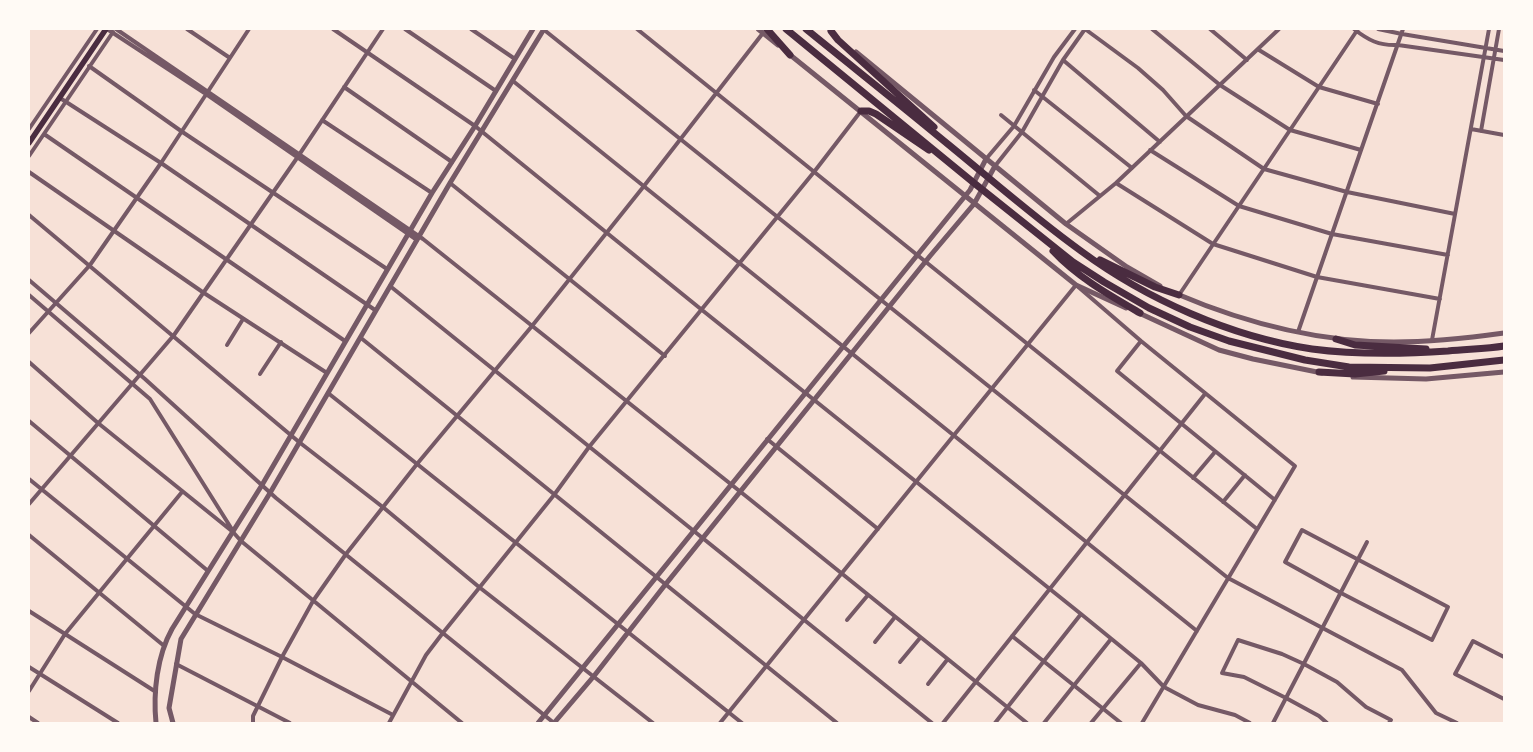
<!DOCTYPE html>
<html>
<head>
<meta charset="utf-8">
<style>
  body { margin:0 }
  #map { position:relative; width:1533px; height:752px; overflow:hidden; background:#f7e1d7; font-family:Lora,serif }
  canvas { display:block }
  .frame { position:absolute; inset:0; border:30px solid #fffaf5; pointer-events:none }
</style>
</head>
<body>
<div id="map">
<canvas width="1533" height="752"></canvas>
<div class="frame"></div>
</div>
<script>
const ctx = document.querySelector('canvas').getContext('2d');
ctx.lineJoin = 'round';
function strokePath(path, color, width, dash) {
  ctx.strokeStyle = color;
  ctx.lineWidth = width;
  ctx.lineCap = dash ? 'butt' : 'round';
  ctx.setLineDash(dash || []);
  ctx.stroke(path);
}
const minor = new Path2D(`
  M107 29 206 94 417 240
  M116 29 423 239 747 497 1027 723
  M187 29 230 58
  M333 29 475 126 702 310 1081 614 1141 663 1164 687 1198 705 1235 715 1250 723
  M405 29 496 91
  M471 29 515 59
  M543 29 1228 578 1402 670 1436 713 1457 723
  M637 29 1257 529
  M1085 29 1138 68 1163 90 1186 116 1264 169 1347 192 1455 214
  M1152 29 1220 85 1290 130 1361 150
  M1210 29 1247 60
  M1354 29C1368 40 1379 46 1398 45L1504 60
  M1378 29 1402 34 1504 51
  M1259 50 1319 87 1378 104
  M1063 60 1160 142
  M89 66 181 131 387 269
  M513 81 1197 631
  M344 87 452 162
  M1034 90 1132 168
  M60 98 161 163 375 310
  M1001 115 1100 196
  M322 120 432 193
  M29 129 97 29
  M1471 129 1504 135
  M1481 131 1499 29
  M44 134 345 341
  M1150 150 1239 206 1332 234 1448 255
  M29 156 113 32
  M986 159 1014 126 1054 57 1075 29
  M995 166 1022 132 1063 60 1085 29
  M29 172 204 293 327 373
  M450 183 665 356
  M1116 183 1213 244 1317 277 1440 299
  M29 215 299 442 384 508 479 587 653 723
  M1066 224 1116 183 1279 29
  M29 280 145 379 276 498 554 723
  M390 286 932 723
  M29 295 150 399 233 531
  M1179 295 1358 29
  M1298 332 1403 29
  M29 333 90 265 161 163 249 29
  M361 338 837 723
  M1432 340 1489 29
  M1141 341 1117 371 1275 500
  M227 345 243 319
  M29 362 98 423 233 532 241 541 462 723
  M260 374 281 342
  M328 393 742 723
  M29 421 208 571
  M767 439 878 529
  M1193 478 1215 452
  M29 479 195 614 282 657 393 715
  M1223 502 1245 475
  M29 504 174 335 297 158 383 29
  M1302 530 1448 607 1432 640 1341 593 1285 562Z
  M29 535 163 645
  M29 611 156 692
  M847 620 868 595
  M1012 636 1121 723
  M875 642 895 617
  M1504 657 1473 641 1455 674 1504 699
  M900 662 920 638
  M176 664 290 723
  M29 667 118 723
  M928 684 947 660
  M29 691 65 634 182 492
  M29 717 38 723
  M253 723V716L282 657 313 601 346 554 417 464 532 326 644 186 763 33
  M389 723 426 655 442 634 554 495 589 447 814 172 861 111
  M720 723 1076 285 1141 341 1295 466 1142 723
  M943 723 1205 394
  M995 723 1081 614
  M1044 723 1111 639
  M1091 723 1141 663
  M1273 723 1367 542
  M1327 723 1319 716 1286 698 1244 677 1222 673 1238 640 1282 654 1304 664 1337 682 1366 707 1391 720 1389 723`);
const tertiary = new Path2D(`
  M758 29 778 45
  M856 52 1066 224 1127 267 1160 286
  M789 54 1076 285 1126 308
  M1177 294C1245 323 1320 342 1394 342 1431 342 1468 338 1504 333
  M1139 313 1219 350 1253 359 1322 373
  M1353 377 1426 379 1504 372
  M156 723C153 692 157 656 172 629L262 485 432 193 475 126 533 29
  M173 723 169 708 181 639 270 493 450 183 544 29
  M538 723 970 190 986 159
  M554 723 594 676 665 585 930 256 974 204 995 166`);
const secondary = new Path2D(`
  M29 143 106 29`);
const trunk = new Path2D(`
  M767 29 790 55
  M786 29 974 183 1073 262 1104 282 1149 308 1190 327 1229 341 1305 360 1349 367 1430 368 1504 360
  M806 29C854 68 902 106 949 145 993 181 1035 218 1081 251 1146 299 1231 337 1312 349 1357 355 1403 354 1448 351 1467 349 1486 349 1504 346
  M831 31 838 40 934 127
  M861 111H869L876 114 929 150
  M1053 251C1077 277 1109 295 1140 313
  M1100 260 1155 287 1179 295
  M1336 339 1355 345 1426 349
  M1319 372 1355 374 1384 371`);
strokePath(minor, '#755966', 4);
strokePath(tertiary, '#755966', 5);
strokePath(secondary, '#4a2c40', 5.5);
strokePath(trunk, '#4a2c40', 7);
</script>
</body>
</html>
